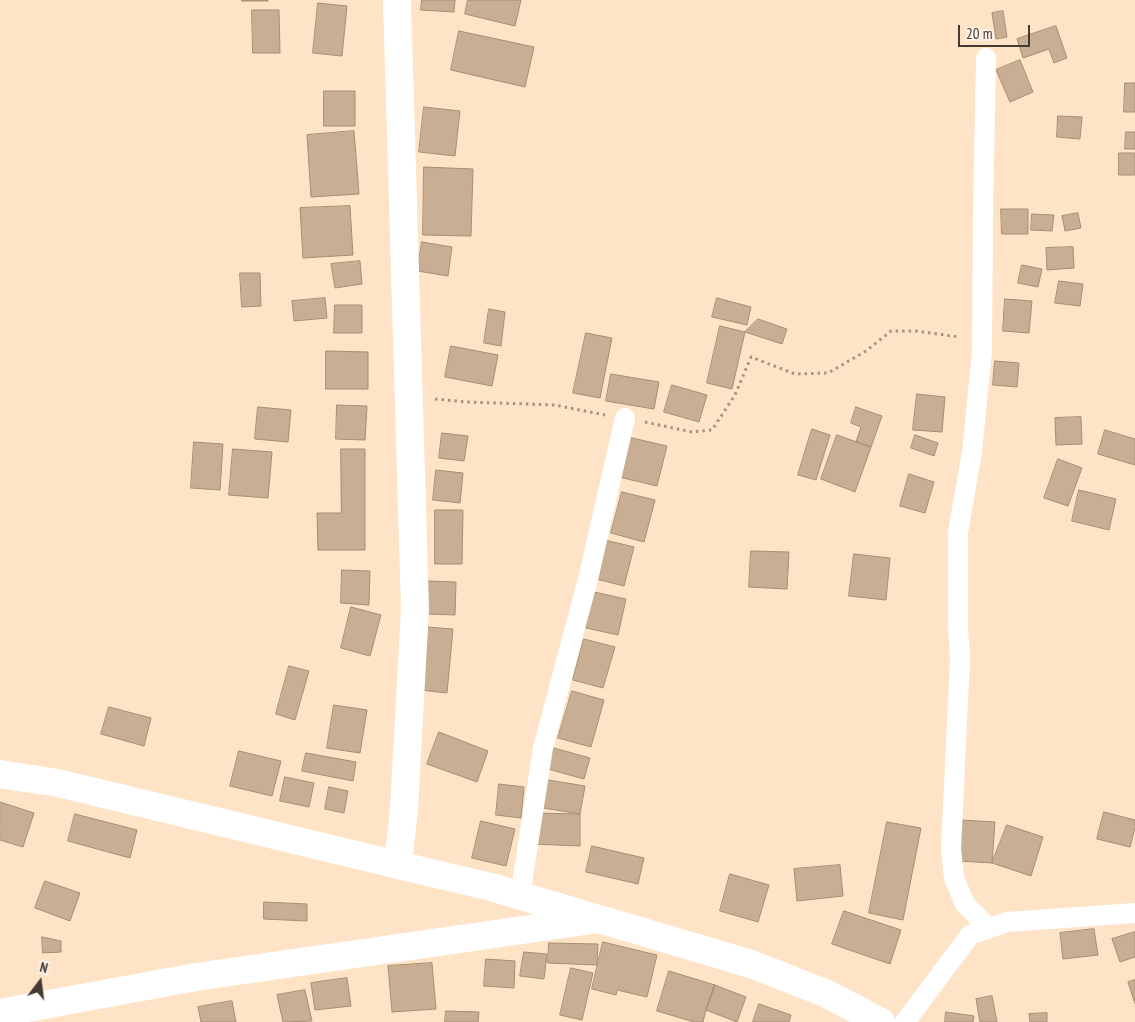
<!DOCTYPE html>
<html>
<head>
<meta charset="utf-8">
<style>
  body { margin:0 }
  #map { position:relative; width:1135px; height:1022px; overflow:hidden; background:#fee3c6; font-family:"PT Sans Narrow",sans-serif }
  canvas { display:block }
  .north { position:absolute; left:15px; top:957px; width:50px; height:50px; -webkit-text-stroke:4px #fef3e8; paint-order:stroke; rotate:15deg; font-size:14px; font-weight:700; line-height:20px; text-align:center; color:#453a2f }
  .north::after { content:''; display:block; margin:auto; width:18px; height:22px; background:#453a2f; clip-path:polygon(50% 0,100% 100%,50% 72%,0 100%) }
  .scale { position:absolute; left:958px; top:25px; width:72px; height:22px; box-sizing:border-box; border:2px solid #453a2f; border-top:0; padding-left:6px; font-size:15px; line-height:18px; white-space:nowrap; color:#453a2f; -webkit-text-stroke:4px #fef3e8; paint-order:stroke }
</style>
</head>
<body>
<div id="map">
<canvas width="1135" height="1022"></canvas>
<div class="north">N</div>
<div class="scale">20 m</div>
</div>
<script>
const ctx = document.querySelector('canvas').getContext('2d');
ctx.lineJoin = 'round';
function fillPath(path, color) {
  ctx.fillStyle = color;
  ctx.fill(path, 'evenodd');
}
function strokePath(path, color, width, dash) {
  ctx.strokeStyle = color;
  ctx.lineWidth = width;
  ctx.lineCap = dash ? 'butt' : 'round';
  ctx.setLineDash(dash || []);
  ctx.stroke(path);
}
const building = new Path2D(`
  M242 0H268V1H242Z
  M422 0H455L454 12 421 10Z
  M468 0H521L515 26 465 14Z
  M318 3 347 6 342 56 313 53Z
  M252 10H279L280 53H253Z
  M1003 11 1007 37 996 39 992 13Z
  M1056 26 1067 58 1054 63 1049 49 1023 58 1017 39Z
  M459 31 534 47 525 87 451 70Z
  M1020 60 1033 92 1010 102 996 70Z
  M1125 83H1135V112H1124Z
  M324 91H355V126H324Z
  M424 107 460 111 455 156 419 152Z
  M1058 116 1082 117 1080 139 1057 137Z
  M354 131 359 194 311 197 307 135Z
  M1126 132H1135V149H1125Z
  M1119 153H1135V175H1119Z
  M424 167 473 169 471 236 423 235Z
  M350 206 353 255 303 258 300 208Z
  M1001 209H1028V234H1002Z
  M1078 213 1081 228 1065 231 1062 216Z
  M1032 214 1054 215 1052 231 1031 230Z
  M422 242 452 247 448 276 417 271Z
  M1073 247 1074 268 1047 270 1046 248Z
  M360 261 362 284 335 288 331 264Z
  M1022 265 1042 269 1038 287 1018 283Z
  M240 273H260L261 306 242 307Z
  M1059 281 1083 284 1080 306 1055 303Z
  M325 298 327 318 294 321 292 301Z
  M717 298 751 307 747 325 712 317Z
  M1005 299 1032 301 1029 333 1003 331Z
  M335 305H362V333H334Z
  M489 309 505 312 501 346 484 343Z
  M758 319 787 329 782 344 745 332Z
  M720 326 745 332 732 389 707 383Z
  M586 333 612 338 600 398 573 393Z
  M451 346 498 355 492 386 445 377Z
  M326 351 368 352V389H326Z
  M995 361 1019 363 1017 387 993 385Z
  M611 374 659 382 654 409 606 401Z
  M672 385 707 395 699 422 664 412Z
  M917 394 945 397 942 432 913 430Z
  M337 405 367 406 365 440 336 439Z
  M258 407 291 410 288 442 255 439Z
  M856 407 882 416 871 447 856 442 861 427 851 423Z
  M1081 417 1082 444 1056 445 1055 418Z
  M812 429 830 435 816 480 798 475Z
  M1105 430 1135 439V465L1098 454Z
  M442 433 468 436 464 461 439 458Z
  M837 435 871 447 855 492 821 479Z
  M915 435 938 443 934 456 911 448Z
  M628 437 667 446 657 486 619 477Z
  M194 442 223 444 220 490 191 488Z
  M233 449 272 452 268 498 229 495Z
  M341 449H365V550H318L317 513H341Z
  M1058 459 1082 468 1068 506 1044 498Z
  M436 470 463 473 460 503 433 500Z
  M909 474 934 482 925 513 900 506Z
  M1079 490 1116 499 1109 530 1072 521Z
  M622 492 655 500 644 542 611 533Z
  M435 510H463L462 564H435Z
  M605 540 634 547 624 586 596 579Z
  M751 551 789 552 787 589 749 587Z
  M854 554 890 558 886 600 849 596Z
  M342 570 370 571 369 605 341 603Z
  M428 581 456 582 455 615 427 614Z
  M594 592 626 599 618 635 586 628Z
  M351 607 381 615 370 656 341 648Z
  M426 627 453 629 447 693 420 690Z
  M584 639 615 647 603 688 573 680Z
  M289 666 309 671 295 720 276 714Z
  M572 691 604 700 591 747 558 738Z
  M334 705 367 710 360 753 327 748Z
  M109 707 151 718 144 746 101 734Z
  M439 732 488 751 477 782 427 764Z
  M554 748 590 758 584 779 548 769Z
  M239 751 281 761 272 796 230 786Z
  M306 753 356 762 353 781 302 771Z
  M285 777 314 783 309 807 280 801Z
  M536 778 585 786 580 814 531 806Z
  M499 784 524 787 521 818 496 815Z
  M329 787 348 791 344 813 325 809Z
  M0 802 34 813 23 847 0 840Z
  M1104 812 1135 820V828L1130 847 1097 839Z
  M532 813 580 814V846L530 844Z
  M75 814 137 830 130 858 68 841Z
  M961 820 995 822 992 863 959 861Z
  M481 821 515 829 506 866 472 858Z
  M887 822 921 828 903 920 869 913Z
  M1007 825 1043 837 1031 876 992 863Z
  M592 846 644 858 638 884 586 872Z
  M840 865 843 896 797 901 794 869Z
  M730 874 769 885 758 922 720 911Z
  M45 881 80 893 70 921 35 908Z
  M264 902 307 904V921L264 919Z
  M844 911 901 930 890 964 832 944Z
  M1094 929 1098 955 1063 959 1060 933Z
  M1135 932V957L1120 962 1112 939Z
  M42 937 61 941V952L43 953Z
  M603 942 657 955 647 997 617 990 616 995 592 989Z
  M549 943 598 944 597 965 548 963Z
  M524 952 547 954 544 979 520 976Z
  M486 959 515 961 514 988 484 986Z
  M432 963 436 1009 392 1012 388 966Z
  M571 968 593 973 582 1020 560 1015Z
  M669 971 715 985 706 1010 703 1022H694L657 1011Z
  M347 978 351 1006 315 1010 311 983Z
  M1135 980V1004L1128 982Z
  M715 985 746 997 737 1022 706 1010Z
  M305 990 312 1021 283 1022 277 995Z
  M992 996 997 1022H980L976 999Z
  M232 1001 236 1022H201L198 1007Z
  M759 1004 791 1015 789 1022H753Z
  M446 1011 479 1012 478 1022H445Z
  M946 1012 974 1016 973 1022H945Z
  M1047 1013V1022H1030L1029 1014Z`);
const path = new Path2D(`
  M435 399 467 402 555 405 605 415
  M645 422 692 432 712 430 735 395 751 357 795 374 828 373 866 351 891 331H916L959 337`);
const minor = new Path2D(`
  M986 58 983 214 982 352 972 452 958 532V628L960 658 951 849 954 878 965 904 989 928
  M520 896 543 748 588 579 625 418
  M905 1022 970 935 1007 922 1135 913`);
const secondary = new Path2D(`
  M398 865 491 887 751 964 825 993 881 1022
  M0 1013 196 977 599 919`);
const primary = new Path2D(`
  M0 774 58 783 398 865 404 808 415 609 397 0`);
fillPath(building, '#c8af93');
strokePath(building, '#a68e72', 1);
strokePath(path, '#a6937e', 3, [2.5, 4]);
strokePath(minor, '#fff', 20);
strokePath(secondary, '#fff', 28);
strokePath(primary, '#fff', 28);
</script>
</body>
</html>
